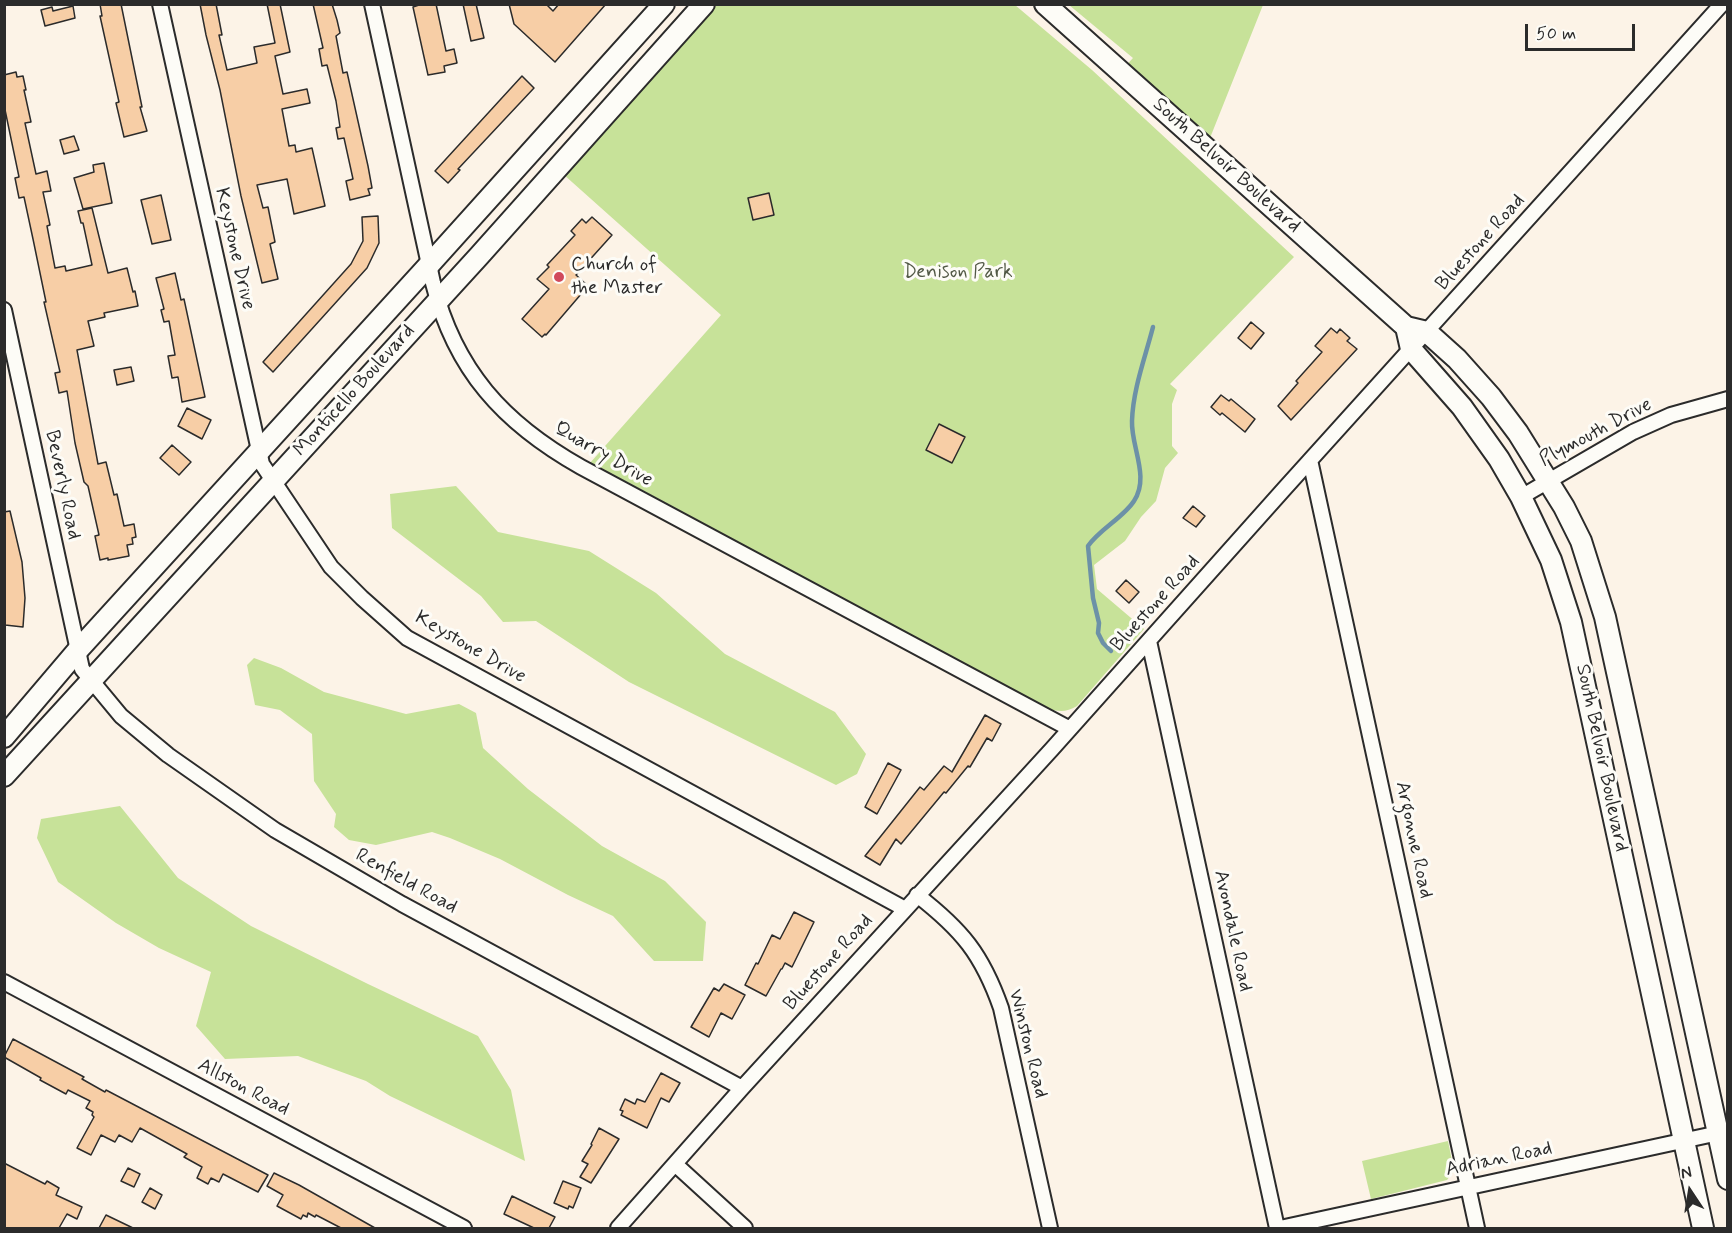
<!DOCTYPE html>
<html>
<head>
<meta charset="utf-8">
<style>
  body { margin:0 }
  #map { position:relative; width:1732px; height:1233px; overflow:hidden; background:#fcf3e7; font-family:Mynerve,sans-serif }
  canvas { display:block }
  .frame { position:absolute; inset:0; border:6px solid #2b2b2b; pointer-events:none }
  .north { position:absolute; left:1660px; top:1161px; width:60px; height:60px; -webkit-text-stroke:4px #fdfcf7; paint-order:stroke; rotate:348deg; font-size:16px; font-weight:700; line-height:24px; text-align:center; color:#2b2b2b }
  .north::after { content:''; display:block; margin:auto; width:21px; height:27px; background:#2b2b2b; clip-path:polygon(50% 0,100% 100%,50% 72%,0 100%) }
  .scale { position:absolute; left:1525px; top:24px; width:110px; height:27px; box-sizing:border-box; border:3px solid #2b2b2b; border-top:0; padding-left:8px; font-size:18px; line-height:21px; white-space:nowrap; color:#2b2b2b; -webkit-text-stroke:4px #fdfcf7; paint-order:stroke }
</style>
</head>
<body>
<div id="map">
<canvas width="1732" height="1233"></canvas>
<div class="frame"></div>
<div class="north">N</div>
<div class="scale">50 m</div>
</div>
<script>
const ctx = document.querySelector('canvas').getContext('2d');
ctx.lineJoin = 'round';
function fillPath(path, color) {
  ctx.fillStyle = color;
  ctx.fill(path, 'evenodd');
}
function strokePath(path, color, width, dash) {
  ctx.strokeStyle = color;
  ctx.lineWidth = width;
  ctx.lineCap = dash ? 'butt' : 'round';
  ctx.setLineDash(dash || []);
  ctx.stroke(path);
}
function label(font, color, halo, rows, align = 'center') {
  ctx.font = font + ' Mynerve,sans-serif';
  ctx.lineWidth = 6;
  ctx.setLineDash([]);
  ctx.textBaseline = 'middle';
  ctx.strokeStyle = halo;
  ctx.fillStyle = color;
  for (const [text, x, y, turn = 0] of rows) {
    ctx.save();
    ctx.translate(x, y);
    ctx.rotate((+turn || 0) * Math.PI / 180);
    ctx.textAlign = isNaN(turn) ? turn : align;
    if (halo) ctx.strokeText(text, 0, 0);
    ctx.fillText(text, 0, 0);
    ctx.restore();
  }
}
const green = new Path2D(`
  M716 5H1015L1092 70 1294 257 1170 384 1177 390 1172 404V446L1178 453 1165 468 1156 501 1141 517 1125 541 1094 565 1097 589 1144 629 1077 706C1067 712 1060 712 1049 709L629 483 590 463 721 315 563 174Z
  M1069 5H1263L1206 148 1120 72 1133 58Z
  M456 486 498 532 589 551 656 593 725 654 835 712 866 754 857 774 836 785 629 682 536 621 503 622 481 596 392 528 390 494Z
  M254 658 281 668 324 692 406 714 459 704 476 713 483 748 528 789 602 846 665 881 706 922 703 961H654L613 916 568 895 500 859 450 838 432 832 376 845 349 840 334 827 336 814 314 781 312 734 280 710 255 705 247 665Z
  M120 806 178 878 251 926 368 984 478 1036 511 1090 525 1161 390 1096 366 1081 298 1056 225 1059 196 1026 211 972 159 948 116 923 58 882 37 838 41 819Z
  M1448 1141 1454 1171 1447 1180 1371 1199 1362 1161Z`);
const stream = new Path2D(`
  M1111 651 1103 643 1098 633 1099 623 1093 598 1088 546C1100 529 1124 517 1134 501 1150 477 1131 447 1132 421 1133 389 1145 358 1153 327`);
const building = new Path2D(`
  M100 4H121L142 107H140L147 131 124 137 116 103 119 102 100 16H102Z
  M200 4H216L222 35H219L227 70 257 63 254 47 275 43 267 4H280L290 52 275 56 283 94 307 89 310 103 282 109 289 146 295 145 296 152 312 148 325 206 294 214 287 179 257 185 263 208 268 207 275 242 270 244 278 279 262 283 241 196 220 90 206 35Z
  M313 4H332L337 20 340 33 336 36 343 73 347 72 368 166 372 188 368 189 370 195 350 200 346 181 353 179 344 138 338 139 336 128 340 127 336 101 327 65 322 66 319 49 323 48Z
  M422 4H436L446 51 454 49 457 63 444 66 445 72 428 75 413 7Z
  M463 4H476L484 38 471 41Z
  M509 4H546L553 11 559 4H606L555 62 514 24Z
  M73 6 75 18 45 26 41 10 52 7 53 11Z
  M16 72 17 77 23 76 26 90H24L31 122 25 123 36 174 47 171 51 191 43 192 50 225 47 226 55 268 65 266 66 271 92 265 83 223H81L78 211 92 208 108 273 127 268 133 292 135 291 138 306 104 313 105 317 88 321 94 346 77 350 98 464 106 462 114 495 117 494 124 526 134 524 136 537 132 538 133 544 127 545 129 556 108 560V558L100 560 95 536 99 535 88 486 84 482 75 443 67 391 59 393 55 373 60 372 44 302H46L33 239 24 197 19 198 15 178 19 177 4 105V75Z
  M522 76 534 88 458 169 460 170 448 183 435 171Z
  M74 136 79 150 64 154 60 140Z
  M104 163 112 203 83 209 74 178 94 172 93 165Z
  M769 193 774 215 753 220 748 198Z
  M161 195 171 240 152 244 141 200Z
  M378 216 379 243 367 268 273 372 263 362 351 264 363 241 362 217Z
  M592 217 612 235 576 275 588 286 546 335 545 334 542 337 522 319 549 289 537 279 549 267 547 265 575 235 571 231 582 219 586 223Z
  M175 273 181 300 184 299 205 397 182 402 178 377 172 378 168 356 175 355 169 321 164 322 161 310 164 309 156 278Z
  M1251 322 1264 333 1251 349 1238 338Z
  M1331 328 1337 333 1340 329 1350 338 1347 341 1357 349 1291 420 1278 406 1298 383 1296 381 1322 352 1315 346Z
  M131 367 134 381 117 385 114 370Z
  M1221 395 1229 401 1231 399 1255 419 1245 432 1222 413 1220 415 1211 407Z
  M187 408 211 420 202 439 178 426Z
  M939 424 965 437 952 463 926 450Z
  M172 445 191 462 179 475 160 458Z
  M1193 506 1205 516 1196 527 1183 518Z
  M10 511 22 562 25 598 23 627 5 625 4 512Z
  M1126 580 1139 592 1129 603 1116 591Z
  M985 715 1001 724 992 741 987 738 970 767 968 766 946 793 944 792 901 844 896 839 880 865 865 856 920 787 924 790 944 766 952 772Z
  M888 763 901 770 877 814 865 807Z
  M794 912 814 922 792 967 785 963 782 969H781L766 996 745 985 756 963 758 964 772 935 780 939Z
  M724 984 745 995 732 1019 721 1013 709 1037 691 1027 714 988 719 991Z
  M13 1039 84 1077 82 1079 105 1092 106 1090 268 1175 258 1192 223 1174 219 1182 211 1178 208 1184 197 1178 202 1167 184 1157 187 1154 140 1128 132 1142 119 1135 115 1142 101 1135 91 1155 77 1148 94 1117 92 1115 93 1112 86 1108 90 1101 68 1090 66 1094 40 1080 41 1078 4 1057Z
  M661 1073 680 1083 669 1102 661 1098 647 1128 621 1115 623 1111 620 1110 625 1099 635 1104 637 1099 645 1102Z
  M599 1128 619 1139 591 1183 580 1177 588 1164 582 1161 592 1145 591 1144Z
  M4 1163 45 1184 47 1181 59 1188 56 1195 82 1207 77 1219 67 1214 59 1228H4Z
  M128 1168 140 1174 134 1187 121 1181Z
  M274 1173 299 1185 375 1228H341L316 1215 315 1217 308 1213 307 1217 303 1215 301 1219 277 1206 283 1195 267 1186Z
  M563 1181 581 1188 573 1208 569 1206 568 1209 554 1203Z
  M150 1188 162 1195 155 1209 142 1202Z
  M512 1196 555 1217 549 1228H534L504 1214Z
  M106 1215 133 1228H99Z`);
const street = new Path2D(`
  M160 4 262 464 331 567 362 598 407 638 905 909
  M372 4 433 283C455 370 503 423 581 467L1070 729
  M4 310 82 669 121 716 168 755 275 830 402 904 742 1088
  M1310 460 1477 1228
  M1521 497 1633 432 1671 415 1728 399
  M1149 641 1277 1228
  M917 895C962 930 982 954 1001 1008L1050 1228
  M4 982 464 1228
  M675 1164 745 1228
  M618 1228 742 1088 1052 749 1285 488 1722 4
  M1280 1228 1728 1131`);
const secondary = new Path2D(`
  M1045 4 1406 327 1427 332 1457 359 1491 397 1518 433 1564 507 1581 541 1605 617 1728 1179
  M1406 327 1411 349 1462 407 1499 459 1521 497 1551 560 1571 622 1703 1228
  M4 737 78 650 429 265 664 4
  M4 776 479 256 704 4`);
const markers = [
  [559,277,6,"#d1495b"]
];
const streetNames = [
  ["South Belvoir Boulevard",1226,166,42],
  ["Bluestone Road",1481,243,-48],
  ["Keystone Drive",234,249,77],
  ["Monticello Boulevard",355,391,-48],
  ["Plymouth Drive",1596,433,-28],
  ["Quarry Drive",603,455,30],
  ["Beverly Road",62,485,78],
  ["Bluestone Road",1156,604,-48],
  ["Keystone Drive",470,648,30],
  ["South Belvoir Boulevard",1601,758,78],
  ["Argonne Road",1413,840,78],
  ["Renfield Road",406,882,29],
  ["Avondale Road",1232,931,78],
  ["Bluestone Road",829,963,-48],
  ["Winston Road",1027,1044,76],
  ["Allston Road",243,1088,28],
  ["Adrian Road",1499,1160,-12]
];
const poiNames = [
  ["Church of",571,266],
  ["the Master",571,289]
];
const parkNames = [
  ["Denison Park",958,273]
];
fillPath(green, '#c7e299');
strokePath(stream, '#6c91a7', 4.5);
fillPath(building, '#f7cea6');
strokePath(building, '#2b2b2b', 1.5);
strokePath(street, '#2b2b2b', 18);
strokePath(secondary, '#2b2b2b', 24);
strokePath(street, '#fdfcf7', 14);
strokePath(secondary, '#fdfcf7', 20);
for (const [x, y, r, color] of markers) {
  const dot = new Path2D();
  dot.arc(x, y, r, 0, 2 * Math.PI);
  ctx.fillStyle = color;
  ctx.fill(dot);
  strokePath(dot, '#fdfcf7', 2);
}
label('20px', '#2b2b2b', '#fdfcf7', streetNames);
label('20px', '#2b2b2b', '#fdfcf7', poiNames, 'left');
label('20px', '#525946', '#fdfcf7', parkNames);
</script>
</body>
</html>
